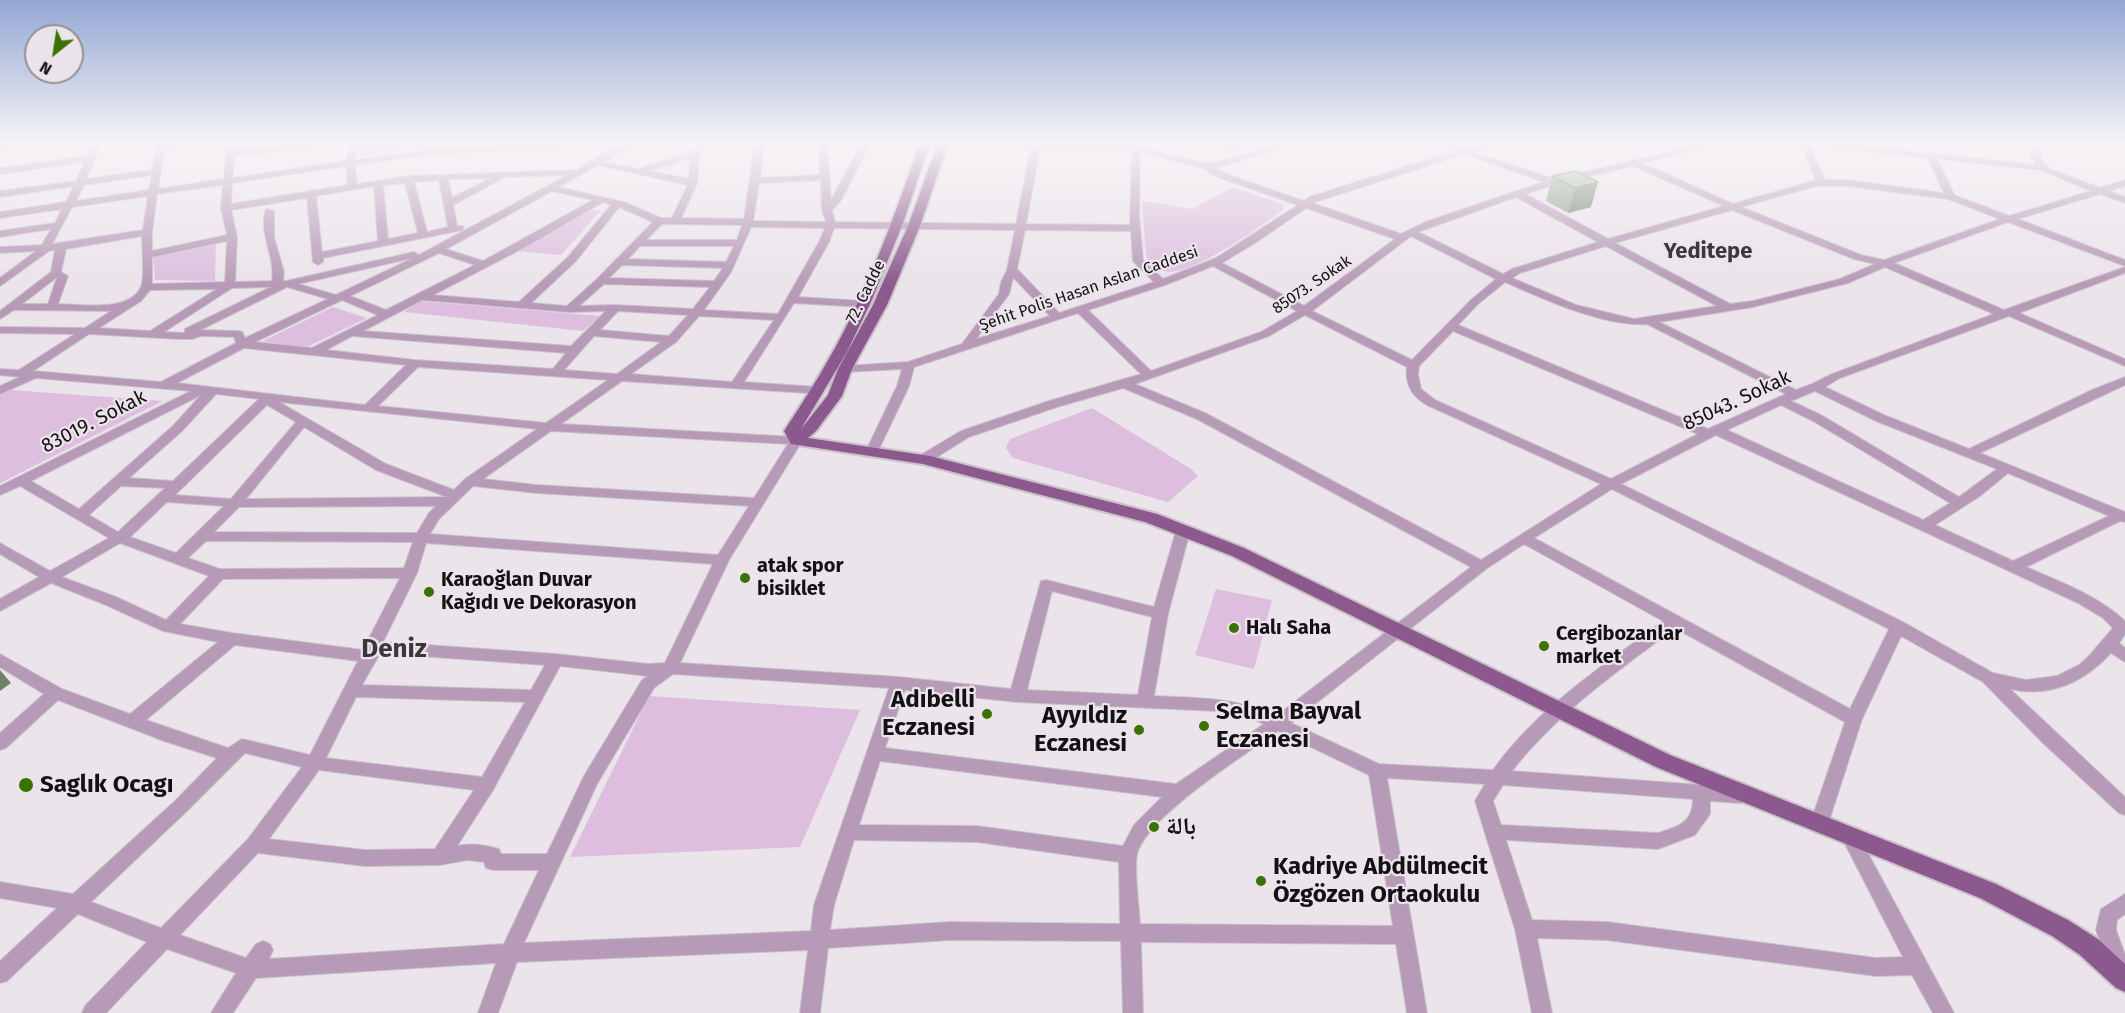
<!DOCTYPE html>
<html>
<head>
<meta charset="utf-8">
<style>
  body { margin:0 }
  #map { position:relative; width:2125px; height:1013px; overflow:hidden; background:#ebe4eb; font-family:"Fira Sans",sans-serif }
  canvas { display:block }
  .north { position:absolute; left:24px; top:24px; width:60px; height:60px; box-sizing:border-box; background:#ebe4eb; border:2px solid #959095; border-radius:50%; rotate:210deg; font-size:16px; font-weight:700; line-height:24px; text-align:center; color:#141114 }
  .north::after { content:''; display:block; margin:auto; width:21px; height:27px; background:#3b7302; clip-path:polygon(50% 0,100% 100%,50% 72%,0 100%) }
</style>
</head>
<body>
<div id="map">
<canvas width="2125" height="1013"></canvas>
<div class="north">N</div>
</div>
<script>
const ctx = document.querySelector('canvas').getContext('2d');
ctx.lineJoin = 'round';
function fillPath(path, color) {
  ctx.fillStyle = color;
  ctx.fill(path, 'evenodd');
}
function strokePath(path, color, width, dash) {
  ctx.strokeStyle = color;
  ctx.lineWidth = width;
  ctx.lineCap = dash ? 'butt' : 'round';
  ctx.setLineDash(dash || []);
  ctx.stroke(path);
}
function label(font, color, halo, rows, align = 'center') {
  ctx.font = font + ' "Fira Sans","Noto Naskh Arabic",sans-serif';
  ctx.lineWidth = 4.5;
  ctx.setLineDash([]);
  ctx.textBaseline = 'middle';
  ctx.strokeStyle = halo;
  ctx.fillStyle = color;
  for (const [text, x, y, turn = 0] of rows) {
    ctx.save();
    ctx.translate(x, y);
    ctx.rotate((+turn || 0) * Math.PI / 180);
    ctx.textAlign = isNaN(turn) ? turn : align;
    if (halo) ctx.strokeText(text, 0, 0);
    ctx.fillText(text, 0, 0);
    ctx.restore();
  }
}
const green = new Path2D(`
  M359 143H423L421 148 360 157Z
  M1233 187 1282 204 1284 209C1263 225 1190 278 1164 271 1156 269 1150 263 1146 256L1142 201 1192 209Z
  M588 210H601L561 255 516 251Z
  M216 242 215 281 155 280 153 256Z
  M419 301 600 316 583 331 404 312Z
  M333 307 367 318 305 348 263 341Z
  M10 390 163 401 0 483V394Z
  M1092 408 1191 469 1198 476 1168 502 1013 458 1006 448 1010 439Z
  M1216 589 1272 600 1254 669 1195 655Z
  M649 696 860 710 800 847 570 857Z`);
const minor = new Path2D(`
  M12 143H32L0 150V144Z
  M93 143H101L86 179 152 170 157 143H165V145L196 143 192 146 164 150 158 189 224 179 227 143H235V151L305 143H329L325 146 234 156 233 178 346 161 352 143H360L355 160C438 147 522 140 606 143L602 146 431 154 355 165 357 184 409 176 577 170C593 161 615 142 636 143L605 162 638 169 692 152 699 143H707L699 154 697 183 681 218 744 219 755 143H763L760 178 820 175 819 143H827L831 200 862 143H870L841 200 832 210 835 222 1016 224 1031 148 935 146 931 143 1132 145V143H1140V147L1209 164 1287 143H1300L1215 168 1229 175 1304 201 1309 197 1455 151 1435 143C1445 143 1454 148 1464 149 1476 149 1490 143 1504 143L1473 152 1554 179 1707 143H1721L1642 163 1733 204 1816 180 1800 143H1808L1825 180H1848L1944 193 1928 158 1820 146 1816 143H1841L2036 165 2031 155 2030 143H2038L2041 159 2050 169 2100 188 2125 180V186L2109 191 2125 197V203L2100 194 2018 219 2125 260V266L2008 222 1894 263 2004 310 2125 267V273L2019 313 2125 359V366L2009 316 1840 378 1825 387 1884 415 1969 449 2092 390 2125 377V385L1980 453 2125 512V522L2120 521 2026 567C2060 582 2097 595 2125 621V634L2119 643 2125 648V662L2111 653C2084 682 2050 698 2010 689L2125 797V815L2119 813 2043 743 1983 682 1901 636 1862 719 1828 824 1825 829 1819 832 1813 829 1810 824 1845 722 1675 628C1617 672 1557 713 1512 771L1702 785 1746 791 1749 796 1746 801 1740 803 1710 801V814L1695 835 1658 849 1506 840 1532 920 1607 922 1876 958 1903 957 1841 836 1844 831 1850 828 1856 831 1954 1013H1933L1912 975 1876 976 1607 940 1537 938 1552 1013H1532L1515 929 1475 801 1485 784 1387 778 1427 1013H1407L1396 944 1141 942 1143 1013H1123L1121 941 950 940 828 948 820 1013H800L808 950 517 962 498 1013H478L496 963 256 978 233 1013H211L236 973 167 949 106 1013H82L85 1006 147 942 78 914 7 981 0 983V961L57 908 0 898V882L73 894 175 801 217 758 164 741 58 700 6 748 0 750V733L44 694 0 667V654L62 689 130 714 218 642 163 631 106 605 51 583 0 611V599L39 577 0 554V543L50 571 109 538 20 486 0 495V486L191 391 36 378 0 394V386L20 377 0 375V369L19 370 75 334 0 333V327L85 328 111 311 14 310 0 319V311L51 272 55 250 49 251 0 286V278L36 251 0 253V247L42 245 51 229 0 237V231L55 223 62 209 0 218V212L66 202 74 186 0 197V191L76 181 85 162 0 174V168L87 156ZM1040 148 1132 150 1130 225 1026 224ZM1140 152 1206 169 1211 174 1223 179 1298 205 1216 258 1163 279 1143 260 1139 216ZM1464 154 1544 182 1428 221 1401 234 1312 203ZM690 158 689 179 649 171ZM1937 159 2041 170 2091 191 2009 216 1954 195ZM598 165 688 185 672 218H661L624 202 558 187ZM346 166 348 185 231 204 232 183ZM1633 166 1724 206 1608 239 1525 194 1556 184ZM152 175 149 190 76 201 84 185ZM568 175 419 255 414 252 286 281H283L284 272 274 237V211L266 209C258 234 276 257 272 281L235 282 237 237 231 210 307 198 313 262 318 265 323 262V258L463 230V226H457L453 205 505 177ZM491 178 452 198 448 179ZM439 180 448 227 427 232 414 182ZM821 180 822 210 826 222 753 221 759 183ZM405 183 418 233 388 239 383 185ZM223 185 221 208 227 235 152 251V232L157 194ZM374 186 378 241 322 252 316 196ZM1816 186H1848L1948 199 2000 219 1884 260 1861 255 1741 207ZM552 191 593 200 483 261 446 249ZM148 196 143 230 52 244 72 207ZM1516 197 1598 242 1512 269 1503 274 1418 232ZM603 202 611 205 568 257 519 302 433 295 527 246ZM619 207 653 222 597 279 567 306 531 303 576 261ZM1306 208 1395 239 1304 306 1222 263 1258 241ZM1732 210 1854 259 1875 264 1840 279 1753 301 1730 304 1615 243ZM662 224 742 225 737 240H646ZM751 227 825 228 819 242 778 314 704 310 731 272ZM834 228 1015 230 1007 270 1001 282 999 294 962 344 908 362 845 366 839 369 845 372 902 369 897 386 866 451 868 454H876L878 451 909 386 914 367 1078 313 1141 374 1049 401 961 431 919 456 918 459 919 462H929L969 437 1057 407 1123 388 1197 419 1471 567 1276 716C1237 697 1196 698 1154 696L1168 614 1190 531 1183 527 1176 531 1154 607 1046 580 1041 581 1011 689 899 677 680 663 729 560 802 441 796 437 561 424 622 381 822 394 824 391 822 388 818 387 744 382 794 303 864 307 869 304 864 301 798 297 829 242ZM1025 230 1131 231 1133 261 1154 282 1059 313 1017 269ZM142 236C142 247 145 278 141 287 129 313 82 304 58 304L68 276 61 272 66 249ZM1411 236 1496 279 1471 300 1412 360 1312 311ZM227 241 225 282 152 284V257ZM640 246H734L726 262 628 259ZM1606 246 1717 306 1634 319 1576 305 1512 278 1520 273ZM439 253 475 265 386 310 350 296ZM413 258 336 295 298 284ZM622 265 723 268 714 281 609 278ZM1213 266 1297 311 1261 332 1151 371 1088 310 1165 285ZM1885 267 1994 314 1832 374 1812 384 1796 390 1659 322 1753 307 1848 283ZM57 277 48 304H22ZM1013 277 1050 316 976 339 1009 294ZM1505 282C1544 299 1604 327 1647 324L1786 394 1708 429 1458 325 1478 304ZM604 284 710 287 693 309 615 305 579 306ZM271 287 185 329V333L164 332 232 288ZM287 287 328 299 245 338 242 332 238 331 200 330ZM217 289 150 331 99 328 141 301 150 290ZM342 300 378 315 312 348 255 342ZM422 300 569 312 606 311 571 346 363 331ZM618 311 688 315 669 336 600 330ZM1305 315 1407 367C1405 384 1411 396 1427 405L1601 484 1481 560 1205 413 1135 384 1269 336ZM699 316 774 320 732 382 631 374 676 342ZM1453 331 1698 434 1611 479 1435 400 1421 389 1418 375 1419 366ZM89 334 179 339H192L201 336 234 337 236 343 161 382 33 371ZM352 336 566 353 553 369 415 360 326 350ZM594 336 661 342 617 374 564 370ZM244 348 406 365 365 405 177 383ZM418 367 608 380 546 423 378 406ZM1815 391 1876 421 1997 469 1959 497 1821 415 1791 401ZM216 394 259 399 173 481 129 478 182 431ZM201 395 174 425 79 509 31 481ZM279 402 537 429 465 479 454 490 386 464ZM267 405 296 422 231 499 175 495ZM1781 405 1813 421 1950 503 1923 520 1727 430ZM304 427 376 470 447 497 246 499ZM551 431 788 444 754 498 537 485 483 479ZM1716 435 2078 603 2103 618 2113 628 2089 656 2079 665 2057 676 2026 680 1993 673 1903 622 1621 484ZM2008 473 2109 516 2013 561 1935 525 1980 496ZM121 486 165 488 118 532 89 515ZM473 486 537 493 749 506 718 555 430 534 439 519ZM1612 489 1889 629 1850 709 1534 538ZM167 502 224 506 176 553 130 537ZM436 506 429 513 417 533 214 532 239 507ZM206 541 413 542 404 568 220 569 188 558ZM120 543 209 576 166 620 116 597 62 577ZM426 543 713 564 665 663 648 664 556 654 383 642 417 573ZM1524 544 1663 621C1603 666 1537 708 1493 770L1379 764 1291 723 1486 569ZM400 578 363 650 232 633 180 624 223 579ZM1052 591 1152 617 1138 695 1027 690ZM235 645 358 661 310 755 242 739 228 748 146 720ZM378 653 545 665 531 690 362 685 378 657ZM560 666 648 676 642 680 584 776 547 854H501L499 849C486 845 471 843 457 846L493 790ZM673 674 889 688 814 905 811 931 524 943 597 784 654 688ZM905 690 1017 702 1217 711 1248 717 1264 724 1176 784 885 748ZM356 697 525 702 482 777 326 758ZM1278 731 1369 775 1393 926 1140 924C1139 908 1134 868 1137 854 1147 816 1245 755 1278 731ZM245 753 302 767 248 839 161 928 91 902 187 811ZM880 761 1162 797 1134 825 1123 846 977 826 859 825ZM319 770 474 790 435 849 365 850 269 839ZM1503 785 1693 799C1692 824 1679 826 1658 833L1501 825 1493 801ZM854 840 977 842 1119 862 1120 924 950 922 830 930 834 905ZM258 853 365 866 440 865 467 860 484 862 486 868 493 870H539L504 944 269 959 273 950 270 944 263 941 256 944 246 958 180 935Z
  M2125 894V914L2117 920 2116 930 2125 955V979L2121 980 2114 978 2096 930 2101 909Z`);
const major = new Path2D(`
  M920 143H930L903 223 871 302 847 352 801 429 828 395 838 369 873 305 908 226 938 143H948L920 226 887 305 852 369 842 396 816 431 808 438 930 456 1157 514 1244 548 1670 755 1996 884 2068 920 2098 939 2125 964V992L2116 988 2080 955 2052 936 1980 898 1656 767 1232 556 1145 522 923 464 791 444 784 431C808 395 831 358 850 319 878 263 899 203 920 143Z`);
const wall = new Path2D(`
  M1213 143H1252L1228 149Z
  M1575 171 1591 207 1568 213 1546 201 1552 176Z`);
const shadedWall = new Path2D(`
  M1228 143H1252L1228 149Z
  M1598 182 1591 207 1568 213 1575 188Z
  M0 670 11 683 0 691Z`);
const building = new Path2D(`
  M1575 171 1598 182 1575 188 1552 176Z`);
const markers = [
  [745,578,6,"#3b7302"],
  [429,592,6,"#3b7302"],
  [1234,628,6,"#3b7302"],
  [1544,646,6,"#3b7302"],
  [987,714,6,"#3b7302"],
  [1204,726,6,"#3b7302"],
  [1139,730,6,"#3b7302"],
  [26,785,8,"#3b7302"],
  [1154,827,6,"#3b7302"],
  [1261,881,6,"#3b7302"]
];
const farStreetnames = [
  ["85073. Sokak",1312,285,-34],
  ["Şehit Polis Hasan Aslan Caddesi",1089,289,-19],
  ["72. Cadde",866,292,-64]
];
const streetNames = [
  ["85043. Sokak",1737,401,-25],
  ["83019. Sokak",94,422,-27]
];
const poiNames = [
  ["atak spor",757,566],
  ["bisiklet",757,589],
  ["Karaoğlan Duvar",441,580],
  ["Kağıdı ve Dekorasyon",441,603],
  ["Halı Saha",1246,628],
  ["Cergibozanlar",1556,634],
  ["market",1556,657]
];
const farDistrictnames = [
  ["Yeditepe",1708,252]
];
const nearPoinames = [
  ["Adıbelli",975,700,"right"],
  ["Eczanesi",975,728,"right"],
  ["Selma Bayval",1216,712],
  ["Eczanesi",1216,740],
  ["Ayyıldız",1127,716,"right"],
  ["Eczanesi",1127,744,"right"],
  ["Saglık Ocagı",40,785],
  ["بالة",1166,827],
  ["Kadriye Abdülmecit",1273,867],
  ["Özgözen Ortaokulu",1273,895]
];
const districtNames = [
  ["Deniz",394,650]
];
fillPath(green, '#ddbede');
strokePath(minor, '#c9c2c9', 2);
strokePath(major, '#c9c2c9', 4);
fillPath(minor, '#b79ab7');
fillPath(major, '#8c598e');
fillPath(wall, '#8ba081');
fillPath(shadedWall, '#718269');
fillPath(building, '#a2ba96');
strokePath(building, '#718269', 1.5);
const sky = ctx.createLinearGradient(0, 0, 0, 285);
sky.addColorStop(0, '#93a7d3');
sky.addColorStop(0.5, '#f6f3f6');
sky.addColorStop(1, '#f6f3f600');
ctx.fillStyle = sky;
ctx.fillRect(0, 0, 2125, 285);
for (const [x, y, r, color] of markers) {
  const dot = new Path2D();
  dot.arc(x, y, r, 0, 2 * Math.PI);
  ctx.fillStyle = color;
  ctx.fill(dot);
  strokePath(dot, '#ebe4eb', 2);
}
label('16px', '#141114', '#ebe4eb', farStreetnames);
label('20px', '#141114', '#ebe4eb', streetNames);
label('bold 20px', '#141114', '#ebe4eb', poiNames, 'left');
label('bold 22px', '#3c373c', '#ebe4eb', farDistrictnames);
label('bold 24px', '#141114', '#ebe4eb', nearPoinames, 'left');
label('bold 26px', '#3c373c', '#ebe4eb', districtNames);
</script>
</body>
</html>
